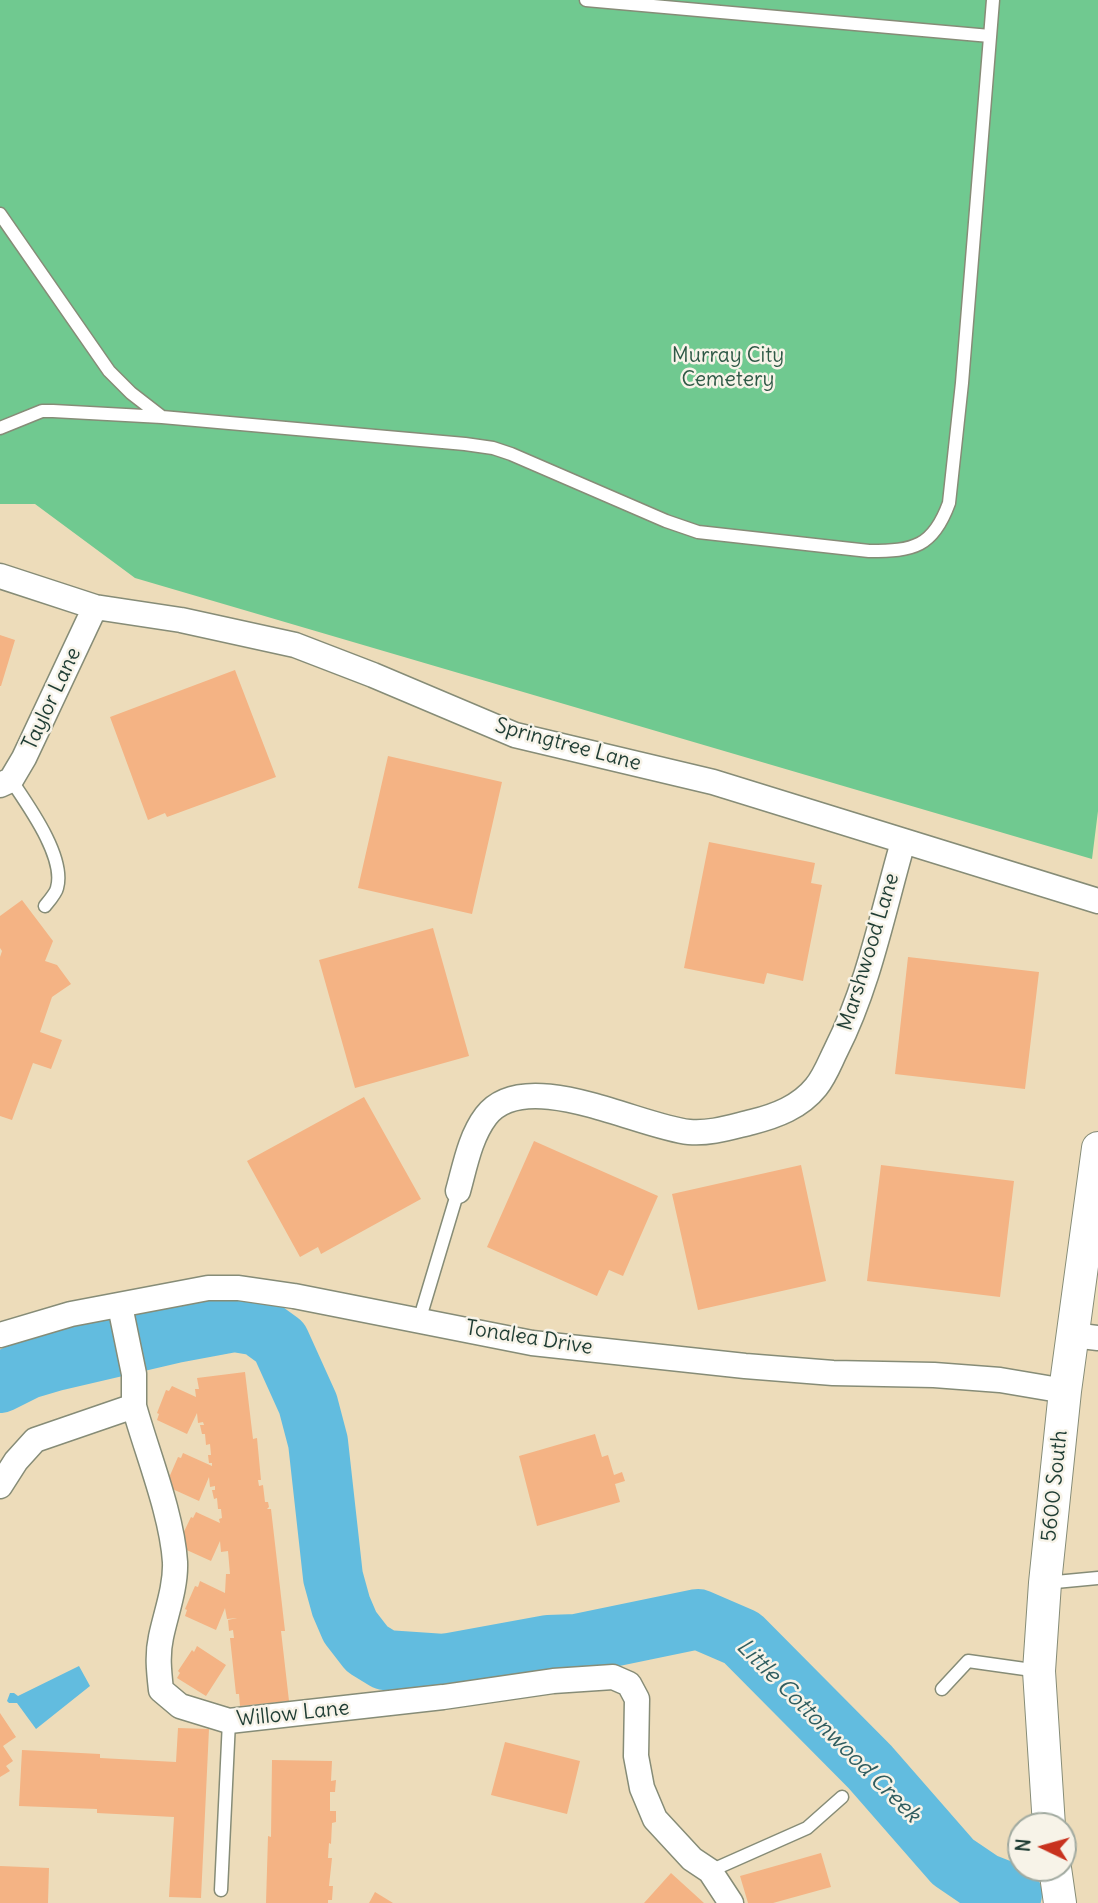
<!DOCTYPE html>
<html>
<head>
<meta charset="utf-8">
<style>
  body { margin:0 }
  #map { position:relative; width:1098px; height:1903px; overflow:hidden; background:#eddcba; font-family:Delius,sans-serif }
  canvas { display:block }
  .north { position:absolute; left:1007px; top:1812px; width:70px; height:70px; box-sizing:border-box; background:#f7f3e8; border:2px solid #a1aaa0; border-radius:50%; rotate:275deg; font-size:19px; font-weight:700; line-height:28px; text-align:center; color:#1f3d34 }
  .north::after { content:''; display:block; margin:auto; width:24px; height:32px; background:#c8321e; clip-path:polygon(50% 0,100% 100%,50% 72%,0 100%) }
</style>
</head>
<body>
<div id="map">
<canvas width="1098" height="1903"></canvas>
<div class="north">N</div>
</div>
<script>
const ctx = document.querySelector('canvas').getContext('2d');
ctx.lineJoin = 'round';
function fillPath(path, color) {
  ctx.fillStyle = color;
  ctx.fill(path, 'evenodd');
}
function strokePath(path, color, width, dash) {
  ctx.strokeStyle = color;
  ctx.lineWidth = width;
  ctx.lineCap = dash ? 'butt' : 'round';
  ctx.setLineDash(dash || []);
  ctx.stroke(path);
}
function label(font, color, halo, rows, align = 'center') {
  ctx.font = font + ' Delius,sans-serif';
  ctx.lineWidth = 5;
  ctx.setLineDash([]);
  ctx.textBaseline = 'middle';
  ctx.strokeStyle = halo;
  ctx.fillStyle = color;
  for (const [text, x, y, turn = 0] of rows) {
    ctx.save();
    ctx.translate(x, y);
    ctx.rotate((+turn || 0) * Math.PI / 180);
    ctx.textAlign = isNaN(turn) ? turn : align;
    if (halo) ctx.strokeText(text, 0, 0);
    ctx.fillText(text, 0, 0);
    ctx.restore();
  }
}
const green = new Path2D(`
  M0 0H1098V811L1092 859 135 578 35 504H0Z`);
const water = new Path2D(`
  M79 1666 90 1686 36 1729 17 1703H9L7 1701 10 1693H14L18 1696Z`);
const river = new Path2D(`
  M0 1383 28 1369 55 1361 175 1333 234 1322 258 1326 280 1342 308 1404 318 1442 333 1577 341 1606 350 1627 367 1649 385 1660 444 1664 548 1645 577 1644 698 1619 742 1638 870 1767 953 1862 984 1883 1012 1894`);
const building = new Path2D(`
  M0 635 15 640 1 686H0Z
  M235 670 276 777 167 817 165 813 148 820 110 717Z
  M388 756 502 782 472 914 358 888Z
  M709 842 815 863 811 883 822 885 803 981 767 973 764 984 684 968Z
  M22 900 53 941 45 961 57 965 71 984 52 997 40 1032 62 1040 51 1069 33 1063 12 1120 0 1116V957L2 951 0 948V916Z
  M433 928 469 1056 355 1088 319 960Z
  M908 957 1039 972 1025 1089 895 1074Z
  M364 1097 421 1199 321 1254 318 1247 300 1257 247 1161Z
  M534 1141 658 1196 623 1276 609 1270 597 1296 487 1247Z
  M801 1165 826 1281 698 1310 672 1194Z
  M881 1165 1014 1181 1000 1297 867 1281Z
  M245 1372 253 1439 257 1438 261 1480H258L259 1486 263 1485 265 1502H268L269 1507 267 1509H271L285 1631H281L289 1701 240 1706 239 1694H236L230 1638H234L233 1630 229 1631 228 1620 237 1618 227 1619 225 1608 216 1630 185 1616 187 1610 185 1609 195 1586 198 1587 200 1581 225 1593 226 1574H230L228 1551 221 1552 220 1541 211 1561 180 1547V1540L191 1517 193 1518 196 1512 220 1523 219 1519 222 1518 221 1509H218L217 1498 214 1499 212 1490H215V1486L210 1487 209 1477 199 1501 168 1487V1480L178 1457 181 1458 183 1453 212 1466V1463H209L208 1455H211L210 1444 206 1445 205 1434H202L200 1425H204L203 1422 198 1423 197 1413 187 1434 157 1420 159 1414 157 1413 166 1390 169 1391 172 1386 196 1397 195 1389H199L197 1378Z
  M595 1434 602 1457 608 1455 614 1475 622 1472 625 1481 615 1484 620 1502 537 1526 519 1456Z
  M197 1646 226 1665 206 1696 177 1678 180 1673 178 1671 192 1650 194 1652Z
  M0 1713 16 1737 3 1746 13 1761 6 1766 10 1771 0 1777Z
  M178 1728 209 1729 201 1898 169 1897 174 1817 97 1813V1809L19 1806 22 1750 100 1754V1758L176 1762Z
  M505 1742 580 1761 567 1814 491 1795Z
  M272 1760 332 1761 331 1781 336 1780 335 1792H330V1811H336V1822L332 1823 331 1844 329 1843 328 1858H332L329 1886H333L332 1900H328V1903H266L268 1836 271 1837Z
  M821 1853 831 1887 773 1903H748L740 1876Z
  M0 1866 49 1868 48 1903H0Z
  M671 1873 704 1903H644Z
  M375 1892 393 1903H369Z`);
const service = new Path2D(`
  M586 0 990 36
  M0 214 109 371 131 393 162 417
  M0 428 42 411H53L162 417 465 444 493 448 511 454 666 521 698 532 869 551C914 551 933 547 949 503L962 383 993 0
  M11 780C27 804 66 857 57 888 56 893 49 901 45 906
  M419 1321 458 1191
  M1045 1583 1098 1578
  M942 1689 968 1661 1039 1671
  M710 1871 807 1828 842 1797
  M221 1890 229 1721`);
const minor = new Path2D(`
  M0 576 95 607 181 620 295 645 373 675 515 735 713 782 1098 901
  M0 785 11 780 24 758 95 607
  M458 1191C465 1166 470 1137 486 1116 525 1065 639 1127 689 1132 710 1134 731 1127 752 1122 776 1116 800 1107 816 1087 825 1076 830 1062 836 1050 869 985 883 911 903 842
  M120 1306 134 1374V1406
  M0 1335 71 1314 208 1288H239L294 1296 532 1343 745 1366 833 1373 934 1375 1000 1380 1065 1391
  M1073 1335 1098 1338
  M0 1486 16 1461 35 1440 134 1406C147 1453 172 1514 175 1562 176 1587 166 1613 161 1637 157 1655 159 1672 161 1690L180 1706 229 1721 443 1697 553 1681 613 1677 629 1684 637 1699 636 1756 642 1788 655 1819 692 1859 710 1871 731 1903`);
const tertiary = new Path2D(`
  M1049 1826 1039 1671 1045 1583 1065 1391 1098 1148
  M1055 1868 1060 1903`);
const parkNames = [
  ["Murray City",728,356],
  ["Cemetery",728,380]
];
const streetNames = [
  ["Taylor Lane",52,699,-65],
  ["Springtree Lane",568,745,15],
  ["Marshwood Lane",869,952,-73],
  ["Tonalea Drive",529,1338,9],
  ["5600 South",1055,1486,-84],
  ["Willow Lane",293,1714,-6]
];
const waterNames = [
  ["Little Cottonwood Creek",828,1731,45]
];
fillPath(green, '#70c990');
fillPath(water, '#62bcdf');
strokePath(river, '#62bcdf', 60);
fillPath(building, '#f4b384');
strokePath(service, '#868c77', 15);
strokePath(minor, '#868c77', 27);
strokePath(tertiary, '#868c77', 34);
strokePath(service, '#fff', 12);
strokePath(minor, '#fff', 24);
strokePath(tertiary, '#fff', 32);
label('21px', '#2f5946', '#f7f3e8', parkNames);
label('21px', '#1f3d34', '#f7f3e8', streetNames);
label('italic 23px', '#305d5f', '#f7f3e8', waterNames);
</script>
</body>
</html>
